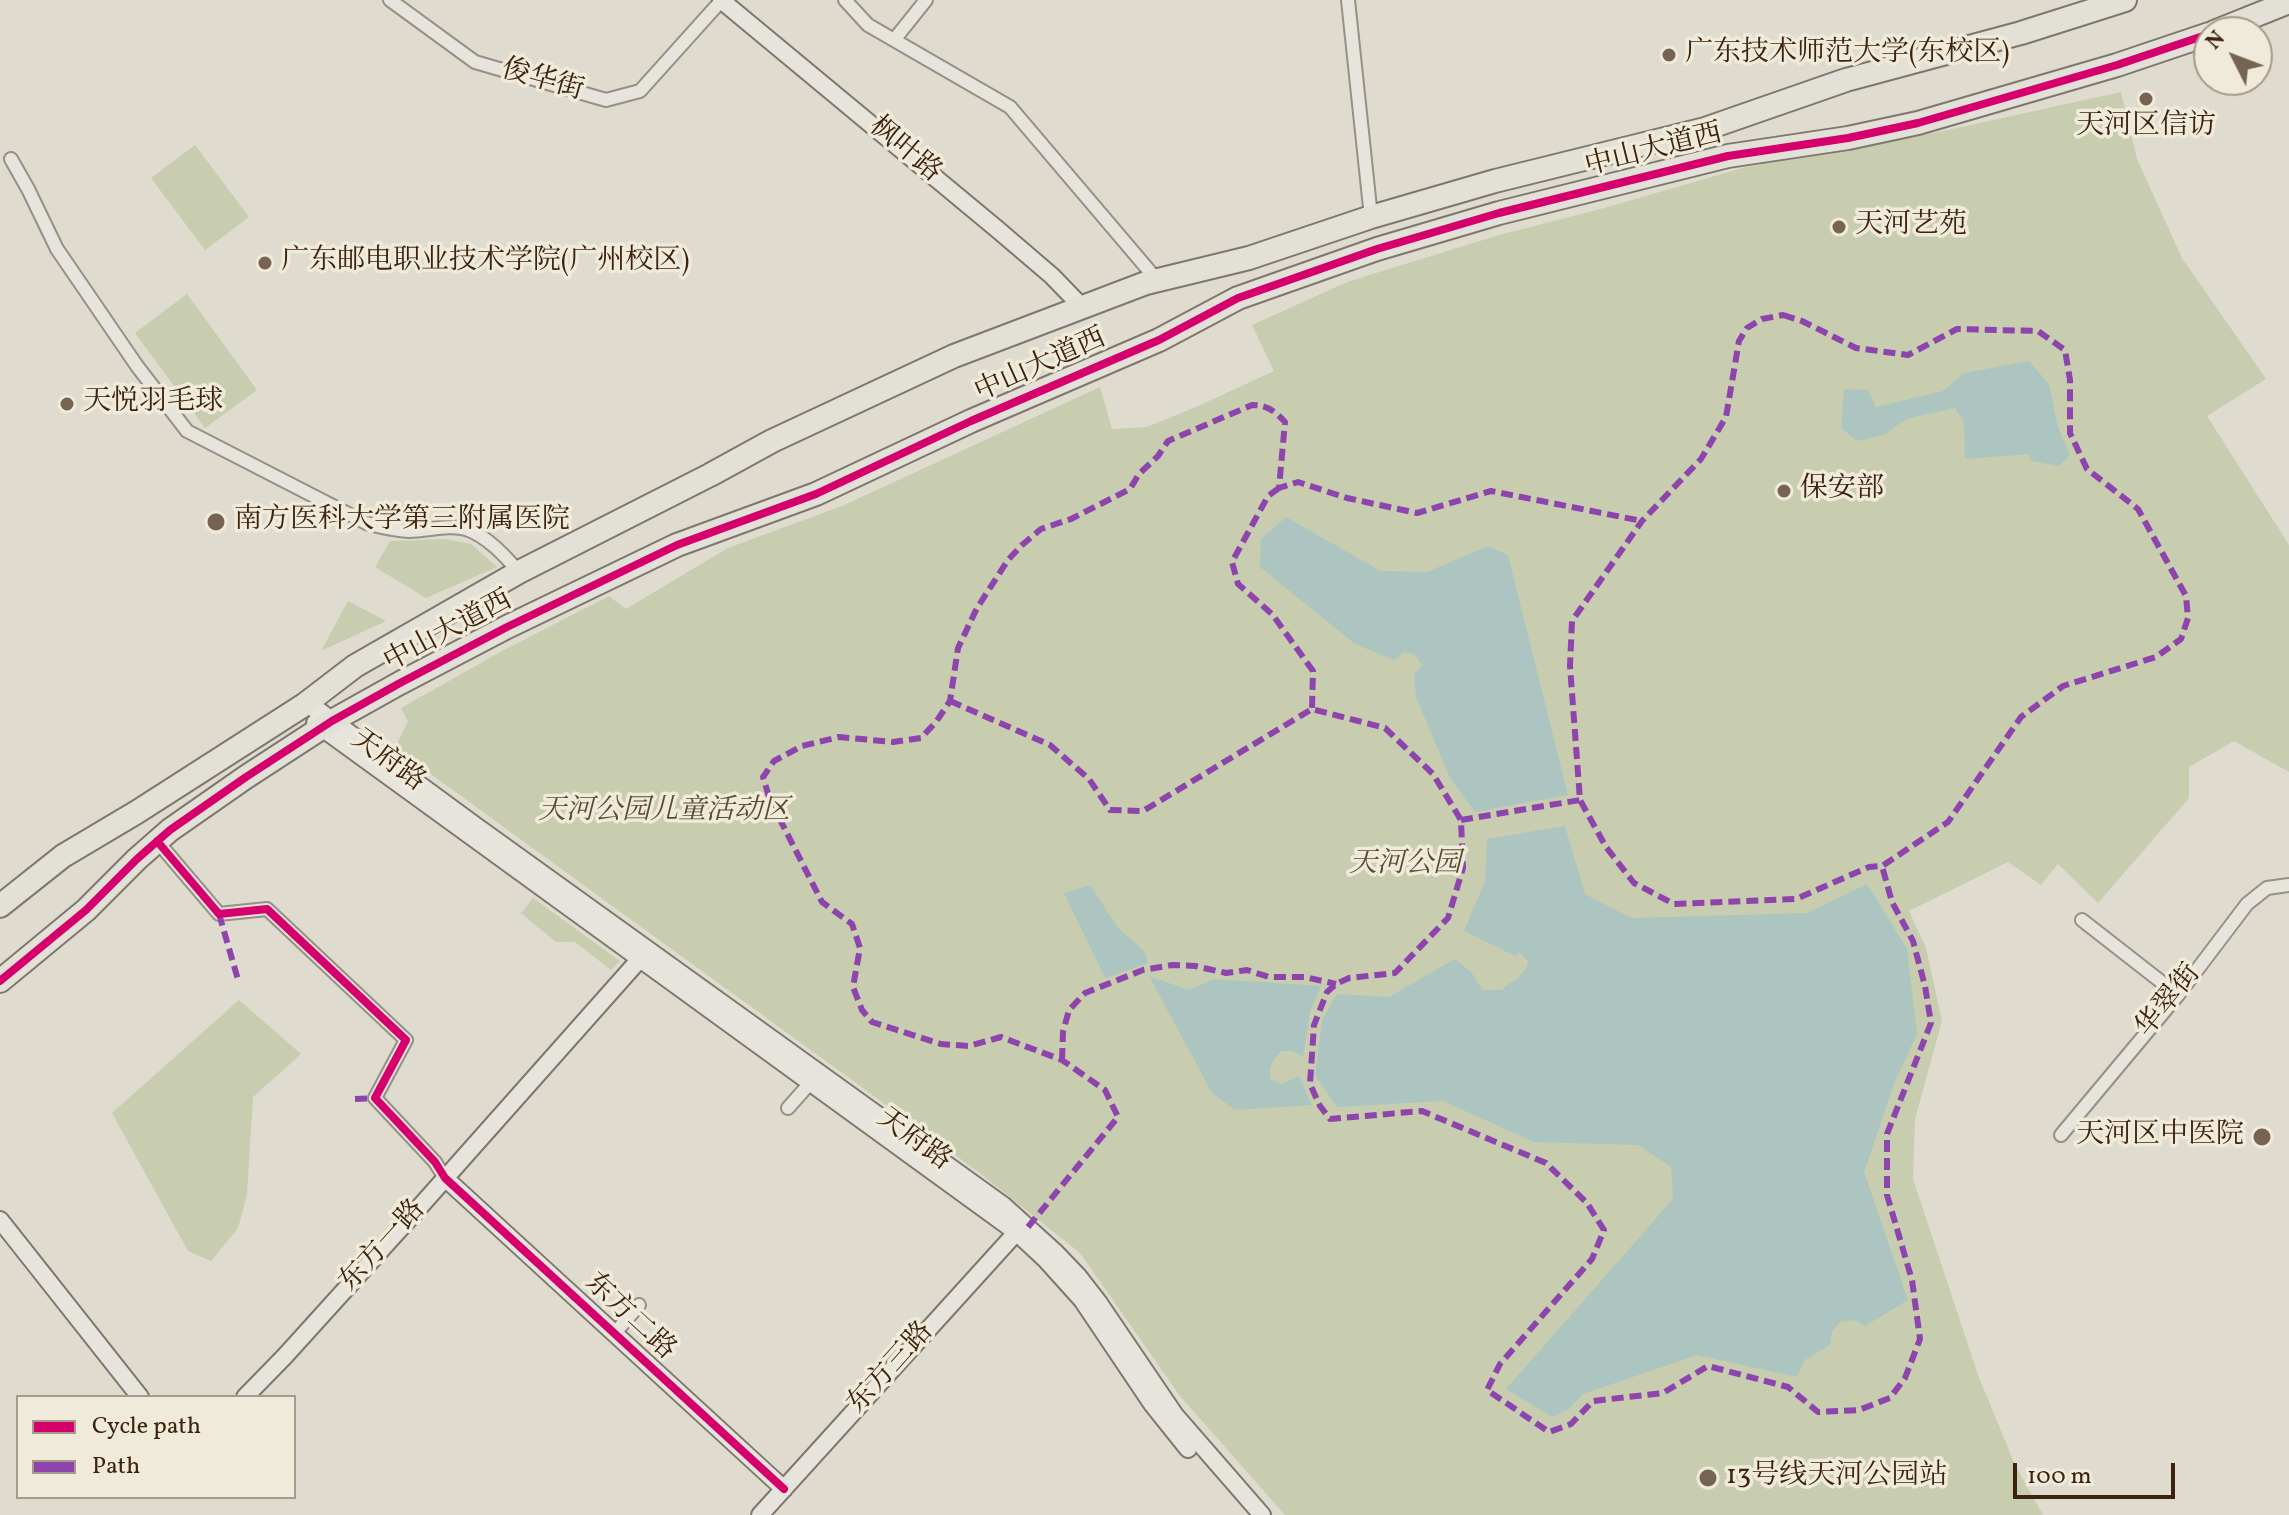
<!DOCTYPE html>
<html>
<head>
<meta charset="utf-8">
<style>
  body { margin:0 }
  #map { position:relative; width:2289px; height:1515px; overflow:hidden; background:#dfdbce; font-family:Vollkorn,serif }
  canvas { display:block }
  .legend { position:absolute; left:16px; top:1395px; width:280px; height:104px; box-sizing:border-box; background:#efeada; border:2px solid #a89a88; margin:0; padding:10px 14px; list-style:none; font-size:24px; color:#3d230e }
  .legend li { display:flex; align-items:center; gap:16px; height:40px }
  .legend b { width:40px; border:2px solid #a89a88 }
  .north { position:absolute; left:2193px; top:16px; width:80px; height:80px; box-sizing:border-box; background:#efeada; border:2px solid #a89a88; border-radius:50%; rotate:312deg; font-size:22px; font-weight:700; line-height:32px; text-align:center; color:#3d230e }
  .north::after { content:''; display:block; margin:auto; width:28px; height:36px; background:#766351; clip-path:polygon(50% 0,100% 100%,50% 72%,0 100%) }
  .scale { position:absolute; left:2013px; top:1463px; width:162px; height:36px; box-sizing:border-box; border:4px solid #3d230e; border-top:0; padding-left:10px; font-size:24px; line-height:28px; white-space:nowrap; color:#3d230e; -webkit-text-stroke:6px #efeada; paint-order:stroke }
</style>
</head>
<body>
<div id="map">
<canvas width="2289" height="1515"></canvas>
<ul class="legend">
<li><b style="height:10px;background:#d6006c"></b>Cycle path</li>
<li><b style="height:10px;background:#8e44ad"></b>Path</li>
</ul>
<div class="north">N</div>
<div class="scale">100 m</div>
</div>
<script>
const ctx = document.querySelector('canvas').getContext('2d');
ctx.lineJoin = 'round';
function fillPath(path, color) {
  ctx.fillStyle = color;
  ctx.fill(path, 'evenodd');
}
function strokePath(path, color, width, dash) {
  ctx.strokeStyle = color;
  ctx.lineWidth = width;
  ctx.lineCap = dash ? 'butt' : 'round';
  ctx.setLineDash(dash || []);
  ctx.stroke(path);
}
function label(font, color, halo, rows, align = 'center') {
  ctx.font = font + ' Vollkorn,"Noto Serif SC",serif';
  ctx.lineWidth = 7;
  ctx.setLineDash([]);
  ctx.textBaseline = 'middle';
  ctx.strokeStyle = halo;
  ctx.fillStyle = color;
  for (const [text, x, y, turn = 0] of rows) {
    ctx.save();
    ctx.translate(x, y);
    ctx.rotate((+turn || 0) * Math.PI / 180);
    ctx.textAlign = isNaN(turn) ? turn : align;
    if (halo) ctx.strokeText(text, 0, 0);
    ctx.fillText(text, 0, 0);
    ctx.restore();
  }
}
const green = new Path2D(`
  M2121 92 2137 159 2182 258 2266 379 2207 416 2289 545V772L2234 741 2189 767V798L2098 903 2058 864 2041 885 2008 862 1909 911 1926 948 1942 1021 1915 1119 1913 1179 1978 1375 2015 1465 2043 1515H1285L1180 1396 1080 1253 977 1171 395 748 408 721 401 708 502 651 609 596 626 609 728 548 842 506 1100 387 1112 429 1147 427 1196 407 1274 371 1252 325 1347 282 1499 235 1597 210 1746 167 1934 133Z
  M195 145 249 217 205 250 151 178Z
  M187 294 257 390 205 428 135 333Z
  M445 539 471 544 497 567 426 598 375 567 390 541Z
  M348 601 386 621 321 651Z
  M533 898 620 961 611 970 575 942H556L521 913Z
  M239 1000 301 1054 253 1097 247 1195 238 1228 211 1261 188 1251 112 1113Z`);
const water = new Path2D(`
  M2029 361 2049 384 2058 427 2070 455 2059 466 2031 461 2029 454 1965 459 1964 423 1955 408 1906 419 1884 435 1857 441 1841 428 1844 389 1868 390 1876 407 1943 391 1964 373Z
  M1286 517 1381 571 1427 572 1488 546 1508 555 1568 795 1475 812 1450 778 1416 697 1414 674 1423 666 1414 654 1403 653 1394 660 1355 644 1260 567 1261 539Z
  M1565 826 1585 894 1631 918 1807 913 1867 884 1907 949 1917 1034 1894 1084 1864 1172 1908 1300 1865 1326 1854 1320 1840 1322 1832 1331 1830 1345 1805 1360 1797 1377 1697 1355 1583 1394 1569 1409 1552 1417 1506 1389 1673 1199 1671 1167 1638 1145 1534 1142 1443 1101 1337 1107 1315 1075 1322 1020 1337 994 1389 997 1455 959 1472 973 1482 990H1502L1510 982 1515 981 1526 969 1528 961 1520 953 1515 956 1464 931 1485 881 1487 839Z
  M1090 885 1118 928 1145 952 1148 963 1105 978 1064 893Z
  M1149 976 1189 990 1214 979 1321 986 1310 1012 1303 1057 1293 1051H1282C1272 1060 1269 1066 1270 1079L1282 1084 1299 1076 1312 1105 1235 1110 1212 1093Z`);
const street = new Path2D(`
  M390 0 475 62 606 100 640 91 721 1
  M845 0 868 25 1010 107 1157 280
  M1348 0 1371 217
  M894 40 926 0
  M11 159 28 189 57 249 137 366 187 431 366 523C380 527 394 530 409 531 428 531 448 524 466 529 487 536 505 556 519 572
  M157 841 219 914 267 909 406 1040 375 1098 435 1162 445 1178
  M2082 920 2178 995
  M788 1108 811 1082
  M2061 1135 2178 995 2247 904 2267 888 2289 885
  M614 1334 639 1305`);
const secondary = new Path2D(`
  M721 0 997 229 1052 276 1083 308
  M304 705 318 710 476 826 1003 1205 1056 1253 1078 1276 1099 1303 1175 1415 1262 1515
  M315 723 1016 1232 1046 1260 1082 1300 1152 1404 1188 1449
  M445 1178 784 1489
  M0 1220 140 1397
  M245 1397 285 1356 409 1219 647 951
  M760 1515 1023 1225`);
const highway = new Path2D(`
  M2214 32 2289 2
  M0 906 63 856 137 812 304 705 355 666 519 572 710 475 772 441 954 356 1146 283 1249 258 1371 217 1495 181 1705 129 1846 80 2021 33 2125 0
  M0 981 86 910 137 859 170 830 246 777 332 721 400 683 507 627 677 545 816 494 971 421 1159 340 1238 298 1377 249 1499 213 1728 156 1848 138 1918 123 2117 65 2209 34`);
const quiet = new Path2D(`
  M1783 315 1802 321 1856 348 1908 355 1957 329 2038 331 2065 350 2070 380V433L2087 469 2138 509 2186 596 2188 618 2181 639 2156 657 2063 686 2021 717 1948 822 1882 866 1869 867 1796 899 1674 904 1634 883 1606 847 1580 800 1570 666 1572 621 1642 521 1701 459 1726 417 1739 341 1747 328 1762 319Z
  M1279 488 1268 496 1232 562 1238 584 1272 614 1313 671 1312 709
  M950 701 1050 745 1089 779 1110 810 1143 811 1312 709 1385 728 1433 774 1461 820 1463 868 1448 918 1395 973 1349 978 1336 984 1327 992 1314 1025 1310 1084 1320 1106 1330 1119 1422 1111 1546 1163 1587 1203 1604 1230 1592 1259 1500 1364 1487 1390 1549 1432 1571 1424 1593 1401 1663 1393 1708 1366 1788 1387 1818 1412 1859 1410 1890 1398 1905 1378 1920 1339 1912 1280 1887 1195V1134L1931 1023 1925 986 1913 941 1892 902 1882 866
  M1461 820 1580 800
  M219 914 239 983
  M1062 1060 1063 1032 1069 1010 1085 993 1143 970 1172 965 1195 966 1226 973 1247 970 1269 977H1305L1336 984
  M355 1099 375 1098
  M1028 1227 1118 1117 1105 1090 1062 1060 1001 1037 969 1046 941 1044 872 1022 862 1010 853 987 860 948 852 924 822 902 770 800 763 777 774 761 802 746 839 737 893 742 921 738 936 722 950 701 958 648 977 608 1008 560 1022 545 1041 529 1071 519 1130 489 1139 474 1158 456 1168 441 1252 405C1267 405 1275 411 1285 422L1279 488 1298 482 1347 498 1417 513 1491 491 1642 521`);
const cycleway = new Path2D(`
  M157 841 219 914 267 909 406 1040 375 1098 435 1162 445 1178 784 1489
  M0 981 86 910 137 859 170 830 246 777 332 721 400 683 507 627 677 545 816 494 971 421 1159 340 1238 298 1377 249 1499 213 1728 156 1848 138 1918 123 2117 65 2209 34`);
const markers = [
  [1669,55,8,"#766351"],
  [2146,99,8,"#766351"],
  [1839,227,8,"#766351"],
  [265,263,8,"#766351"],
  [67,404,8,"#766351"],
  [1784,491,8,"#766351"],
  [216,522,10,"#766351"],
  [2262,1137,10,"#766351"],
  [1708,1478,10,"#766351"]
];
const poiNames = [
  ["广东技术师范大学(东校区)",1685,55],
  ["天河区信访",2146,128,"center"],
  ["天河艺苑",1855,227],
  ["广东邮电职业技术学院(广州校区)",281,263],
  ["天悦羽毛球",83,404],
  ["保安部",1800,491],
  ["南方医科大学第三附属医院",234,522],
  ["天河区中医院",2244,1137,"right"],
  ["13号线天河公园站",1726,1478]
];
const streetNames = [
  ["俊华街",542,82,16],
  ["枫叶路",904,151,40],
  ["中山大道西",1654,152,-14],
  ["中山大道西",1041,367,-24],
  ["中山大道西",449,633,-28],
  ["天府路",387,762,36],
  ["华翠街",2170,1002,-51],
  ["天府路",913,1141,36],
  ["东方一路",384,1247,-48],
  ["东方二路",629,1318,43],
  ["东方三路",892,1369,-48]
];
const parkNames = [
  ["天河公园儿童活动区",664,813],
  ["天河公园",1405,866]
];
fillPath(green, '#c8cdaf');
fillPath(water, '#adc5c0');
strokePath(street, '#969085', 16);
strokePath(secondary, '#7e776d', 20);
strokePath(highway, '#7e776d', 26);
strokePath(street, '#e7e4de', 12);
strokePath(secondary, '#e7e4de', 16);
strokePath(highway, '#e3e0d8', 22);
strokePath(quiet, '#8e44ad', 6, [12, 6]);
strokePath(cycleway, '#d6006c', 8);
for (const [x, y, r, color] of markers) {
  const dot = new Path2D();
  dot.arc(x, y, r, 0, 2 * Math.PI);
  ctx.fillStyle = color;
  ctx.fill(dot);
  strokePath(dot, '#efeada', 3);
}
label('28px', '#3d230e', '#efeada', poiNames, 'left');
label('28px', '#3d230e', '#efeada', streetNames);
label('italic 28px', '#5b4b30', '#efeada', parkNames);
</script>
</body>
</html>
